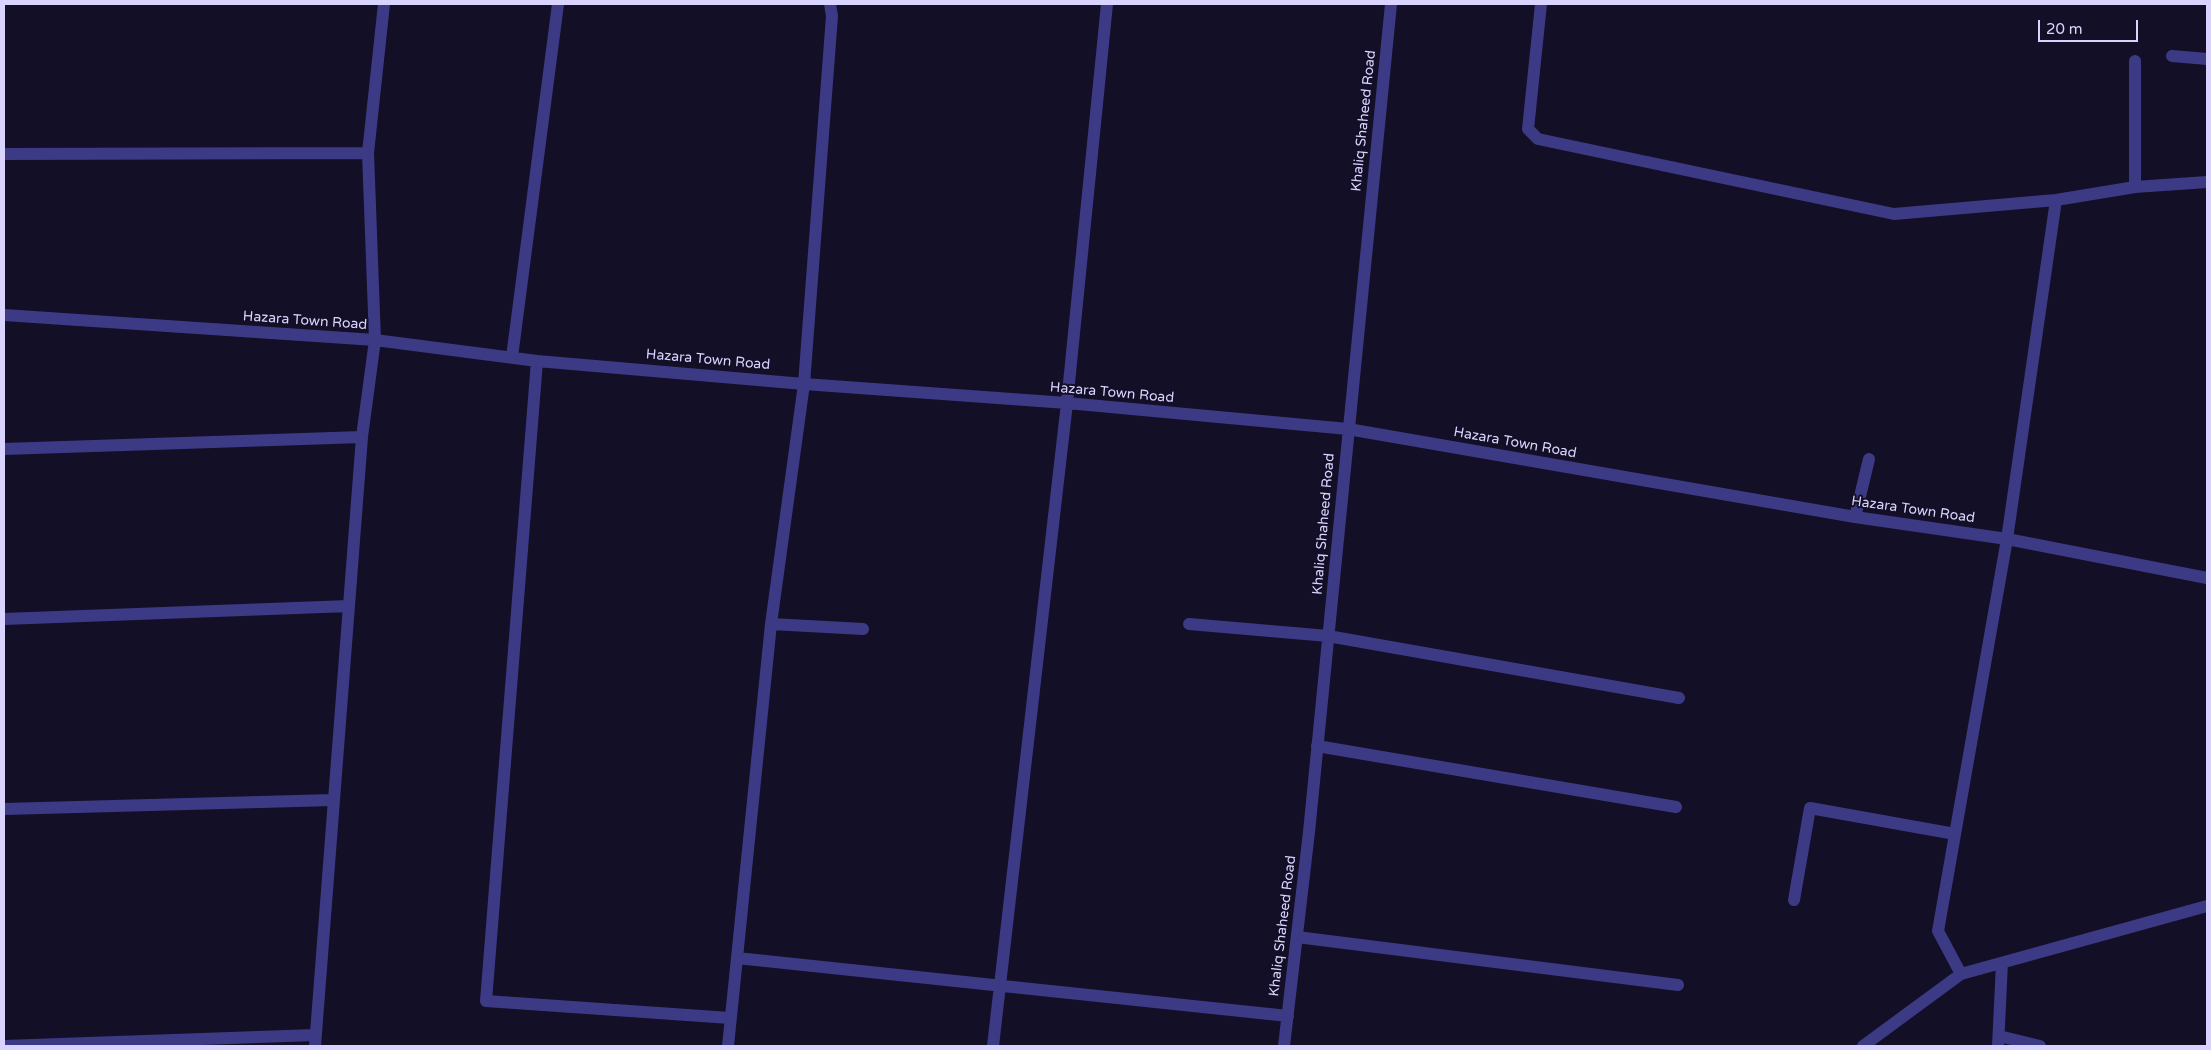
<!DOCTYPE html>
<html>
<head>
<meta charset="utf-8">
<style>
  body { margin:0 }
  #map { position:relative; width:2211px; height:1050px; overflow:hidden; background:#130f26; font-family:"Varela Round",sans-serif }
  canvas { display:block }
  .frame { position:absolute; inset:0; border:5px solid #d9d4ff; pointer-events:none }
  .scale { position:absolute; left:2038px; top:20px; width:100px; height:22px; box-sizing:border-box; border:2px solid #d9d4ff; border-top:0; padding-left:6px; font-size:15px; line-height:18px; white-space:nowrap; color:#d9d4ff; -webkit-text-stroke:4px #130f26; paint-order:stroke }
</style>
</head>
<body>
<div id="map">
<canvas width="2211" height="1050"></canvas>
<div class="frame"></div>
<div class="scale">20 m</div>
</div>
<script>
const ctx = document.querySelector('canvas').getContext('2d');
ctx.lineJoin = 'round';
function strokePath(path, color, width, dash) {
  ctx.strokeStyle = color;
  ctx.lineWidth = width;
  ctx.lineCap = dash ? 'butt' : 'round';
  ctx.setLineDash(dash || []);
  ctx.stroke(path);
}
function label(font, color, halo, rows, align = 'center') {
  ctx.font = font + ' "Varela Round",sans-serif';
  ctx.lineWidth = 4;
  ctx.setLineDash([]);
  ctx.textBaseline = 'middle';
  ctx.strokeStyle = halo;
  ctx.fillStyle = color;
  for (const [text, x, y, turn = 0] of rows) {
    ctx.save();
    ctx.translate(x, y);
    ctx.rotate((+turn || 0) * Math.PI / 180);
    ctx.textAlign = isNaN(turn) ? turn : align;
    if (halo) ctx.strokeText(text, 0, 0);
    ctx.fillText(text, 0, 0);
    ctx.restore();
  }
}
const lane = new Path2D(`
  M1855 517 1869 459`);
const street = new Path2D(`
  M1541 4 1528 129 1538 139 1894 214 2056 200 2135 187 2207 182
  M2172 56 2207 59
  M4 154 368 153
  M2135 187V61
  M4 315 375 340 537 361 804 384 1067 403 1348 429 1855 517 2007 539 2207 578
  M512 357 558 4
  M537 361 486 1001 730 1018
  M4 449 362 437
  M4 619 349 606
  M771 624 863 629
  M1189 624 1328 636 1679 698
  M1317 746 1676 807
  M4 809 333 800
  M1794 900 1810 808 1955 834
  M1297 937 1678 985
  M737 958 1288 1016
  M1961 974 1938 931 2007 539 2056 200
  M1999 1036 2040 1046
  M4 1046 315 1035
  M315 1046 362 437 375 340 368 153 384 4
  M728 1046 771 624 804 384 832 16 830 4
  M993 1046 1067 403 1107 4
  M1284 1046 1309 832 1391 4
  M1863 1046 1961 974 2207 906
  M1998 1046 2002 963`);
const streetNames = [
  ["Khaliq Shaheed Road",1364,121,-84],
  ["Hazara Town Road",305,321,4],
  ["Hazara Town Road",708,360,5],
  ["Hazara Town Road",1112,393,5],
  ["Hazara Town Road",1515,443,10],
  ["Hazara Town Road",1913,510,8],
  ["Khaliq Shaheed Road",1324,524,-85],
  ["Khaliq Shaheed Road",1283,926,-83]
];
strokePath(lane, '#3d3a85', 12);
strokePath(street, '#3d3a85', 12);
label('14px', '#d9d4ff', '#130f26', streetNames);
</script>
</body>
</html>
